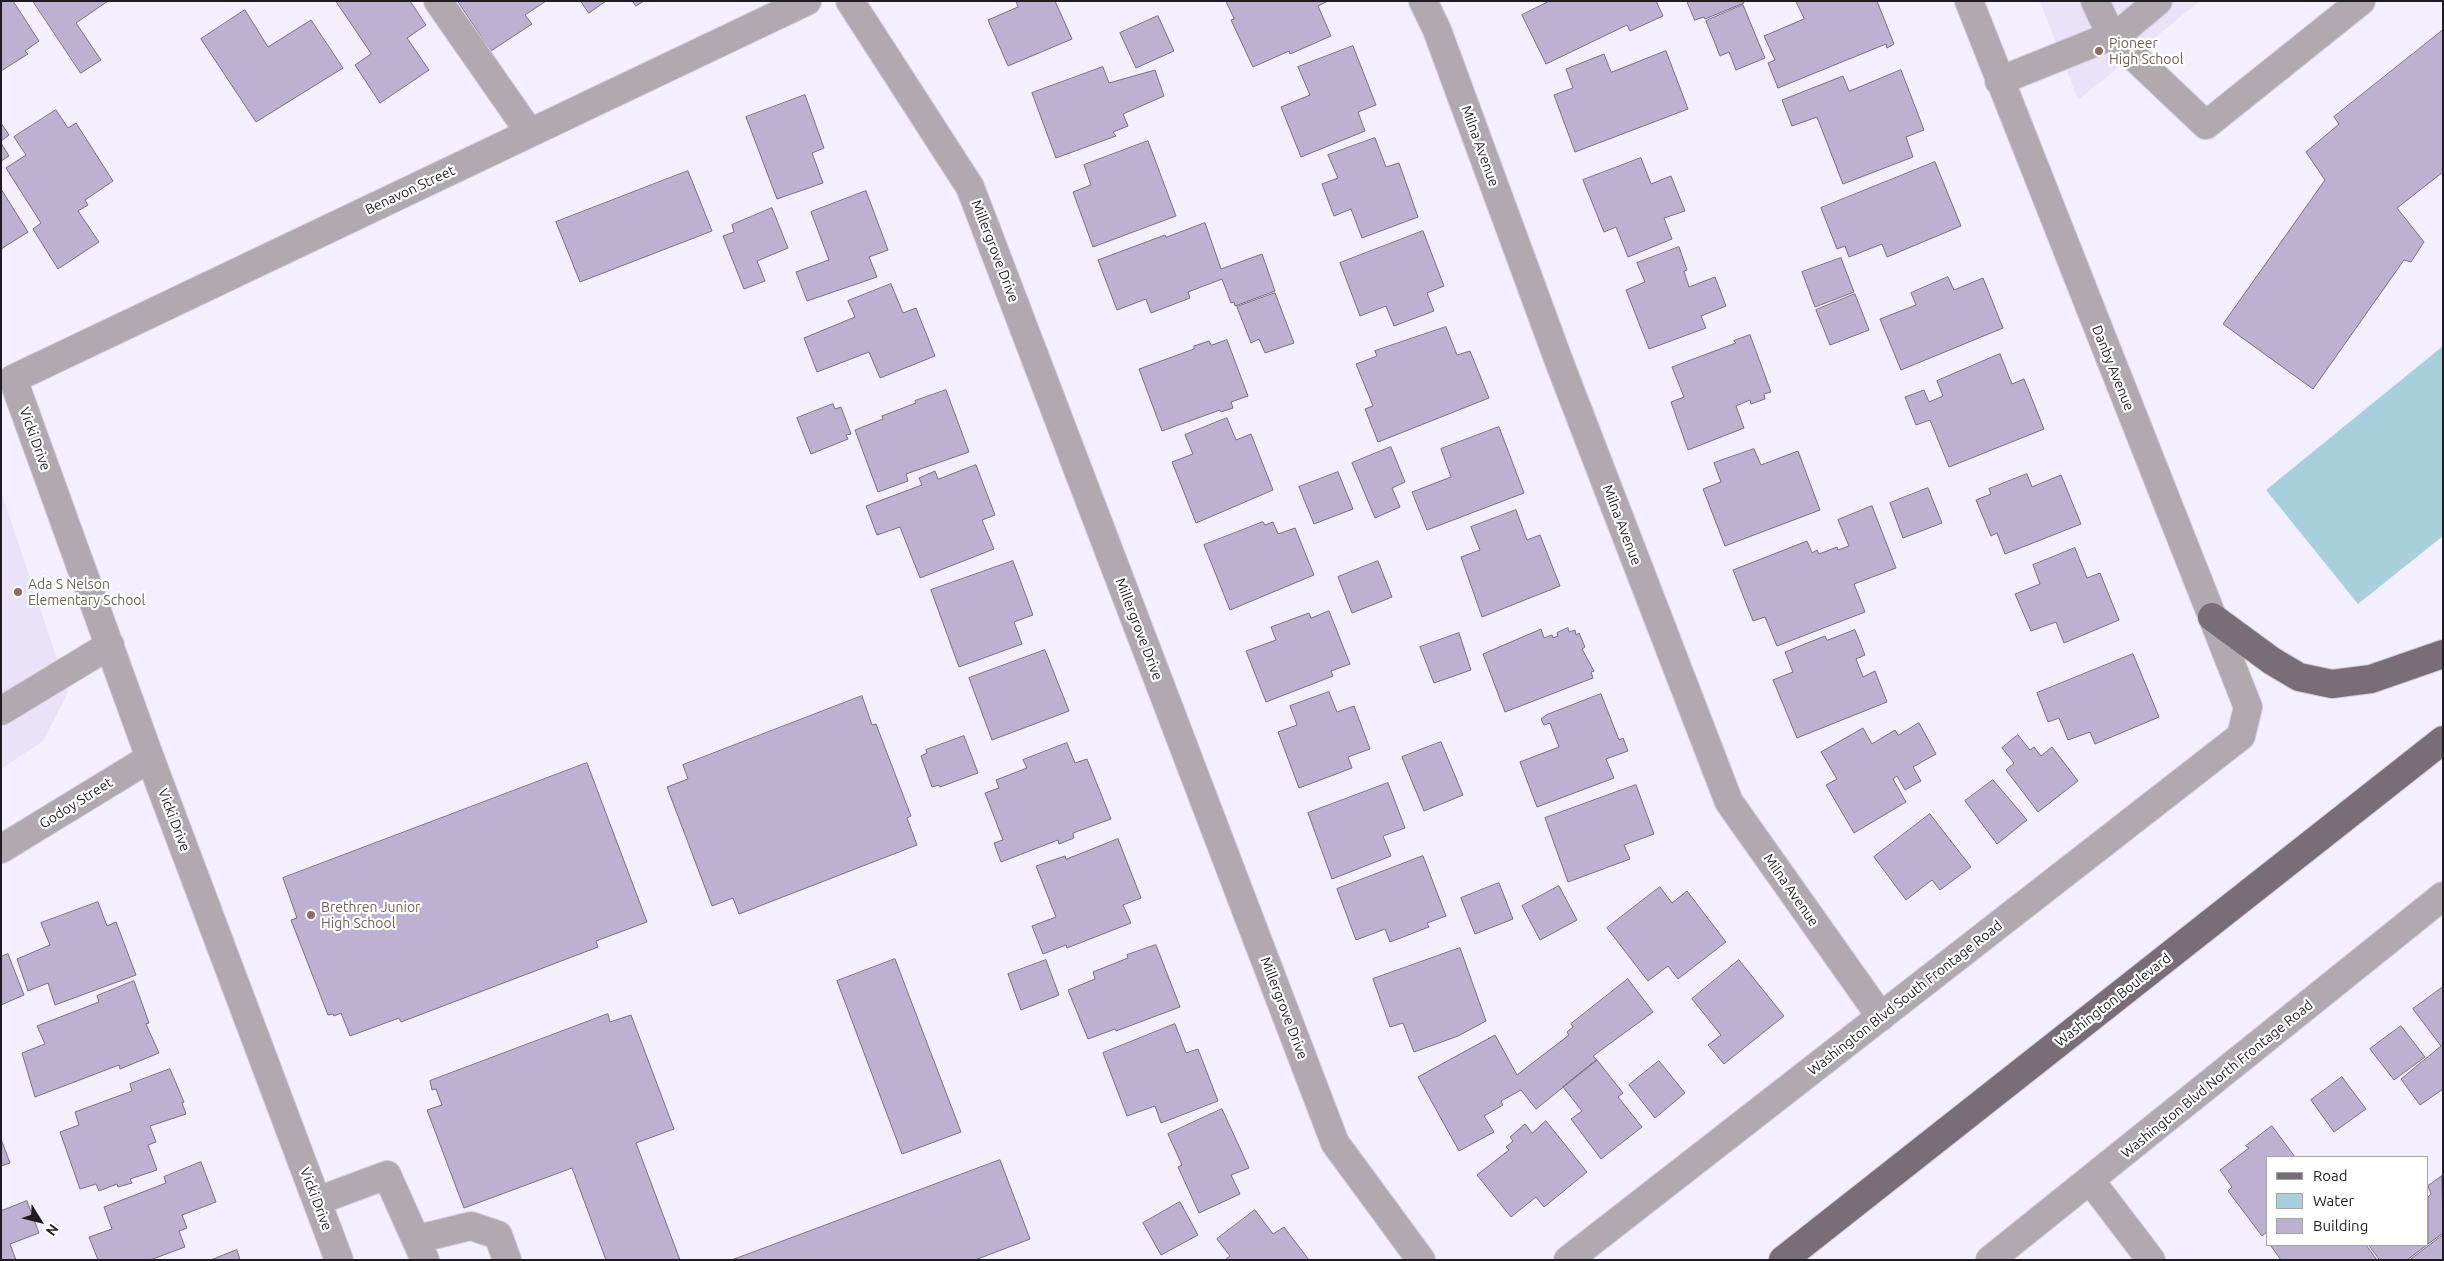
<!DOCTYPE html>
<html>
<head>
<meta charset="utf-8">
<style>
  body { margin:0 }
  #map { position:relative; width:2444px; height:1261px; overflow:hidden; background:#f4efff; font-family:Ubuntu,sans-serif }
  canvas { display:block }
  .frame { position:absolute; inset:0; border:2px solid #1e1b22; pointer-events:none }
  .legend { position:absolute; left:2266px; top:1156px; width:162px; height:90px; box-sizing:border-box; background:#fff; border:1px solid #a5a4a7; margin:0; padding:6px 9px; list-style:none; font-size:15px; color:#1e1b22 }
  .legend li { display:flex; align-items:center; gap:10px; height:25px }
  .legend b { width:25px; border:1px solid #a5a4a7 }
  .north { position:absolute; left:15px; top:1196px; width:50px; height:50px; -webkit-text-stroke:4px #fff; paint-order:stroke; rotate:126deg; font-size:14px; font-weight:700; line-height:20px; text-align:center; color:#1e1b22 }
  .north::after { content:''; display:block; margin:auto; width:18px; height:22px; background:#1e1b22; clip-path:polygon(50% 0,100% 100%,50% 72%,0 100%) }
</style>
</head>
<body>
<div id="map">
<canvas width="2444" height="1261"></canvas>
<div class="frame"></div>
<ul class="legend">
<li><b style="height:6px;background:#796d78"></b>Road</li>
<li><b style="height:14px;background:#a7d0dc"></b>Water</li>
<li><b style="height:14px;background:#bcb1d0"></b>Building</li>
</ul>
<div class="north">N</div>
</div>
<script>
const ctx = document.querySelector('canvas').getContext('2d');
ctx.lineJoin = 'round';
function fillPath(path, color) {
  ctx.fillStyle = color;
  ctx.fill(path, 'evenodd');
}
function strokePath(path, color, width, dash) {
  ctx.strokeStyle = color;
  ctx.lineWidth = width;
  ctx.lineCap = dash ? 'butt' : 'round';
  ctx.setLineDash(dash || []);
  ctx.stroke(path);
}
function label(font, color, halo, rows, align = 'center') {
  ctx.font = font + ' Ubuntu,sans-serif';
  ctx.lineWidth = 4.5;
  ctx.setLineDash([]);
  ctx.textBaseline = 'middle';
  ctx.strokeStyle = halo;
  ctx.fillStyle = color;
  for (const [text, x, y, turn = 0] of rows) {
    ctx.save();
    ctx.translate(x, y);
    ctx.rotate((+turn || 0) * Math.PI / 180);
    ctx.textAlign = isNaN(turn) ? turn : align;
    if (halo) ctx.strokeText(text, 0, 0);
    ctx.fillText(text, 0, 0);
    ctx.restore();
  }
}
const built = new Path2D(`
  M2040 1H2200L2078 100Z
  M1 491 68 692 43 741 1 769Z`);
const water = new Path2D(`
  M2443 346V536L2358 604 2266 490Z`);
const building = new Path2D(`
  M2 1H13L39 41 25 51 28 54 1 71Z
  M33 1H108L76 23 101 60 81 73Z
  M336 1H410L426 25 407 38 429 70 380 103 355 65 371 54Z
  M458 1H546L525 15 532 24 491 51Z
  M581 1H606L589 13Z
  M633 1H644L636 6Z
  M1016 1H1055L1072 39 1008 66 988 20 1018 7Z
  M1226 1H1328L1318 6 1331 36 1290 54 1289 51 1253 67 1231 20 1234 19Z
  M1550 1H1656L1663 16 1630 31 1627 25 1546 64 1522 15Z
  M1687 1H1743L1744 3 1705 19 1704 17 1695 20Z
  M1796 1H1877L1894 44 1887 48 1886 44 1778 88 1768 63 1775 60 1764 36 1804 19Z
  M1743 5 1765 58 1736 70 1729 52 1720 56 1706 21Z
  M245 10 268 47 311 20 343 68 256 122 201 39Z
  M1158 16 1174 51 1136 68 1120 33Z
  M2443 30V172L2397 208 2424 242 2411 262 2404 260 2313 389 2223 324 2325 180 2306 152 2339 124 2334 117Z
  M1353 46 1376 105 1358 112 1365 131 1301 157 1281 107 1310 95 1298 67Z
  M1666 51 1688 109 1575 152 1554 95 1573 88 1566 69 1604 54 1611 72Z
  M1103 67 1109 83 1155 70 1164 96 1123 114 1128 126 1113 132 1116 136 1056 158 1032 93Z
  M1901 70 1924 130 1906 137 1913 157 1843 184 1817 117 1792 126 1782 100 1843 76 1849 91Z
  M805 95 824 148 812 153 823 183 777 199 746 117Z
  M56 110 68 128 76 123 113 181 85 200 88 205 78 211 99 242 58 269 33 229 41 223 6 168 26 155 14 137Z
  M1 123 9 135 1 141Z
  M1375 138 1386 167 1399 163 1418 217 1362 238 1351 209 1334 216 1322 184 1338 178 1328 155Z
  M1148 141 1176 216 1093 247 1073 192 1091 185 1084 165Z
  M1 143 9 156 1 161Z
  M1641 158 1651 184 1671 176 1685 211 1664 218 1672 239 1628 257 1616 227 1604 232 1583 180Z
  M1935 162 1961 226 1887 257 1882 244 1849 257 1845 246 1837 249 1821 208Z
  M688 171 712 231 580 282 556 222Z
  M1 189 28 232 1 249Z
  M866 191 888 250 869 257 877 277 807 301 796 272 829 260 811 212Z
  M772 208 788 248 757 261 765 281 744 289 723 236 734 232 732 225Z
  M1205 223 1221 269 1262 254 1275 291 1235 306 1234 302 1231 303 1222 279 1188 292 1190 298 1151 313 1146 299 1117 310 1098 260 1165 235 1166 237Z
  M1423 231 1444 286 1427 293 1434 311 1394 326 1386 306 1360 316 1340 263Z
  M1679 247 1687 270 1684 271 1689 287 1715 277 1726 306 1701 316 1706 328 1649 349 1626 290 1645 282 1637 263Z
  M1841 258 1854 292 1815 307 1802 272Z
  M1948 277 1954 290 1983 278 2003 328 1901 370 1880 319 1916 305 1911 293Z
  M891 284 903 313 916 308 935 356 880 378 869 352 817 372 804 338 855 317 848 301Z
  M1275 293 1294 343 1265 353 1259 339 1251 343 1237 307Z
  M1855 294 1869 330 1830 345 1816 310Z
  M1446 327 1457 355 1470 351 1489 398 1378 442 1365 409 1373 406 1356 364 1377 356 1375 351Z
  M1750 335 1771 392 1764 394 1765 399 1751 404 1750 400 1736 406 1744 428 1688 450 1671 402 1684 397 1672 367 1736 343 1734 341Z
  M1227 340 1248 396 1231 402 1233 408 1221 412 1220 410 1162 431 1139 369 1194 349V346L1209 341 1211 345Z
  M2000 354 2012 384 2024 379 2044 429 1949 467 1930 420 1916 425 1905 397 1924 390 1929 402 1943 396 1937 381Z
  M946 390 969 452 906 474 908 481 878 492 855 430 883 419 882 416 916 403 915 401Z
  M833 404 835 409 841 407 851 434 846 435 848 439 811 454 797 418Z
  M1227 418 1236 440 1251 434 1273 490 1196 523 1172 462 1193 454 1185 435Z
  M1499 427 1524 493 1427 530 1412 492 1451 477 1441 449Z
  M1391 447 1405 482 1392 488 1400 507 1375 518 1352 463Z
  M1754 449 1761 465 1798 451 1820 510 1725 546 1703 489 1721 482 1714 463Z
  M976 465 995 515 982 520 994 549 920 578 900 527 877 535 866 506 922 485 919 478 935 471 938 479Z
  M1338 472 1353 509 1314 524 1299 487Z
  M2027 474 2032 487 2061 475 2081 524 2005 554 1997 533 1991 536 1976 500 1991 494 1989 489Z
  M1928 488 1942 523 1903 538 1890 503Z
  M1872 506 1896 568 1854 584 1865 612 1777 646 1765 617 1753 621 1733 570 1807 541 1812 553 1817 550 1819 554 1837 547 1838 550 1849 546 1838 520Z
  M1516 510 1527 540 1540 535 1560 586 1482 617 1461 557 1480 550 1471 527Z
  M1263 522 1265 525 1273 522 1278 534 1295 528 1314 575 1230 610 1204 545Z
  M2075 548 2087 578 2100 573 2119 620 2064 643 2056 622 2031 631 2015 594 2040 584 2033 565Z
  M1013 561 1033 615 1014 622 1022 644 959 667 931 590Z
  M1378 561 1392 597 1352 613 1338 577Z
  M1329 611 1350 664 1331 671 1333 676 1266 702 1246 651 1276 640 1271 627 1309 613 1311 618Z
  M1568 628 1569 632 1575 630 1576 635 1579 633 1585 647 1582 649 1594 671 1591 672 1593 678 1505 712 1483 654 1541 629 1544 638 1552 635 1553 638 1558 636 1557 633Z
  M1855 630 1865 655 1856 659 1863 677 1875 671 1887 702 1797 738 1773 680 1793 672 1785 652 1825 636 1827 640Z
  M1459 633 1471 670 1434 683 1420 647Z
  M1045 650 1069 711 992 740 969 678Z
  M2133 654 2159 717 2095 744 2090 732 2068 740 2059 718 2048 722 2037 693Z
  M1329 692 1337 712 1354 706 1370 749 1348 757 1352 768 1299 788 1278 732 1297 725 1290 706Z
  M1601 694 1619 740 1623 738 1628 751 1606 759 1614 778 1537 807 1520 762 1559 747 1550 723 1544 725 1541 719 1546 715Z
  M862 696 872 725 876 724 911 816 907 818 917 845 739 914 733 898 712 906 667 787 688 779 683 765Z
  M1919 723 1936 754 1913 767 1921 781 1905 790 1897 776 1893 779 1906 802 1854 833 1826 785 1837 779 1821 752 1863 728 1872 744 1895 730 1898 735Z
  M2018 735 2030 750 2034 747 2041 756 2052 747 2078 781 2038 812 2006 770 2014 763 2002 748Z
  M964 736 978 773 940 787 939 785 932 787 921 756 927 753 926 750Z
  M1441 742 1463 795 1424 811 1402 757Z
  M1067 743 1075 763 1087 759 1111 819 1073 833 1074 838 1059 844 1058 840 1001 862 994 843 1003 840 985 793 999 788 996 780 1027 768 1023 760Z
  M587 763 647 922 596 941 598 947 401 1022 399 1018 350 1036 341 1013 334 1016 333 1014 328 1015 291 920 297 918 283 878Z
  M1993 780 2027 820 1997 844 1965 801Z
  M1388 783 1405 828 1383 836 1391 856 1332 879 1308 813Z
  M1636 785 1654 834 1624 845 1630 859 1568 882 1545 818Z
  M1930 814 1971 867 1940 890 1932 880 1906 900 1874 857Z
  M1118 839 1141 898 1123 905 1131 923 1067 948 1066 945 1043 954 1032 926 1056 917 1036 866 1065 856 1066 859Z
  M1423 856 1446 916 1427 923 1429 927 1390 942 1385 929 1356 940 1337 889Z
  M1499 883 1513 919 1475 934 1461 898Z
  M1559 886 1577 920 1540 940 1522 906Z
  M1660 887 1672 903 1687 891 1726 942 1678 979 1668 966 1648 981 1607 928Z
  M98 902 107 926 116 922 136 975 55 1005 48 983 28 991 17 959 50 945 41 923Z
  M1156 945 1180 1007 1116 1031 1115 1029 1088 1039 1068 990 1095 979 1093 972 1128 958 1127 955Z
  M1460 948 1486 1021 1458 1036 1414 1052 1403 1023 1390 1027 1373 979Z
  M8 954 24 995 1 1005V957Z
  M895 959 961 1132 902 1154 837 981Z
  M1046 960 1059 995 1021 1010 1008 974Z
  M1739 960 1784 1016 1724 1064 1708 1045 1721 1035 1692 999Z
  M1628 979 1653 1012 1593 1056 1597 1060 1536 1109 1521 1090 1501 1101 1503 1105 1484 1116 1494 1132 1459 1151 1418 1077 1495 1035 1517 1075 1569 1035 1567 1032 1573 1027 1571 1024Z
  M134 981 149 1023 146 1024 159 1053 120 1069 119 1065 35 1097 22 1053 45 1044 37 1026 99 1002 97 996Z
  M2443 987V1089L2420 1105 2401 1079 2441 1046 2413 1009Z
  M608 1014 610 1022 631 1015 674 1129 636 1143 680 1260H606L572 1168 464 1208 427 1110 442 1105 436 1089 432 1090 430 1081Z
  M1175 1024 1186 1053 1198 1049 1218 1101 1161 1123 1155 1106 1127 1116 1103 1053Z
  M2401 1026 2425 1057 2394 1080 2370 1049Z
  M1597 1060 1623 1093 1618 1097 1642 1127 1601 1159 1571 1119 1582 1111 1563 1087Z
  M1659 1061 1685 1093 1655 1118 1629 1085Z
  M170 1069 184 1102 182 1103 186 1114 150 1126 156 1142 148 1145 157 1170 130 1179 132 1183 118 1187 117 1184 99 1191 96 1184 80 1189 60 1132 79 1125 75 1112 132 1091 130 1084Z
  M2342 1077 2366 1109 2334 1132 2311 1100Z
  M1222 1109 1249 1168 1231 1175 1240 1194 1199 1213 1178 1167 1182 1165 1168 1134Z
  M1546 1121 1587 1172 1544 1207 1536 1197 1511 1217 1477 1175 1509 1150 1506 1147 1513 1141 1510 1137 1525 1124 1532 1133Z
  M2272 1126 2295 1157H2268V1231L2262 1236 2228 1191 2232 1187 2220 1170 2249 1148 2246 1146Z
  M1 1139 10 1163 1 1166Z
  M1000 1160 1030 1239 975 1260H732Z
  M201 1162 216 1202 182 1215 187 1228 179 1231 185 1247 150 1260H98L89 1237 112 1229 104 1207 166 1183 164 1177Z
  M2442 1176 2443 1233 2428 1244V1197L2431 1194 2428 1186Z
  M27 1201 39 1233 10 1244 16 1260H1V1208L2 1210Z
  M1180 1202 1198 1235 1161 1255 1143 1223Z
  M1255 1210 1273 1234 1284 1227 1309 1260H1225L1230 1256 1217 1239Z
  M2443 1235V1260H2410Z
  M2273 1245H2366L2377 1260H2281L2271 1246Z
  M2369 1245H2427L2407 1260H2380Z
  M237 1250 240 1260H211Z`);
const minor = new Path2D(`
  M438 1 530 133
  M850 1 970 187 1335 1143 1421 1260
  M1423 1 1437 30 1560 364 1729 802 1881 1017
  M2095 1 2111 35 2206 125 2361 1
  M1999 81 2121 32 2158 1
  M1 711 110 645
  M1 849 150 758
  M2090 1180 2151 1260
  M317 1201 387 1175 425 1260
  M417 1239 471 1226 498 1235 507 1260
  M339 1260 150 758 13 379 807 1
  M1568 1260 2241 736 2248 707 1969 1
  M1990 1260 2443 896`);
const major = new Path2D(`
  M2212 617 2272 661 2299 677 2332 684 2371 679 2443 654
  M1783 1260 2443 740`);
const markers = [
  [2099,51,5,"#8d6e63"],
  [18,592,5,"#8d6e63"],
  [311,915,5,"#8d6e63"]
];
const educationNames = [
  ["Pioneer",2109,43],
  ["High School",2109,59],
  ["Ada S Nelson",28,584],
  ["Elementary School",28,600],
  ["Brethren Junior",321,907],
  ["High School",321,923]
];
const streetNames = [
  ["Milna Avenue",1480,146,70],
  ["Benavon Street",410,190,-25],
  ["Millergrove Drive",995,251,69],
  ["Danby Avenue",2113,368,68],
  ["Vicki Drive",35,439,70],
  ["Milna Avenue",1622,525,69],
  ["Millergrove Drive",1139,629,69],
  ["Godoy Street",76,803,-32],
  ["Vicki Drive",174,820,69],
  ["Milna Avenue",1791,890,55],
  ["Washington Blvd South Frontage Road",1905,998,-38],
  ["Washington Boulevard",2113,1000,-38],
  ["Millergrove Drive",1284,1008,69],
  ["Washington Blvd North Frontage Road",2217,1079,-39],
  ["Vicki Drive",316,1199,69]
];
fillPath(built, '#eae2f8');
fillPath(water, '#a7d0dc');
fillPath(building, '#bcb1d0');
strokePath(building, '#767081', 1);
strokePath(minor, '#d2cddc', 30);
strokePath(major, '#d2cddc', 30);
strokePath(minor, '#b0a9b0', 28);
strokePath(major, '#796d78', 28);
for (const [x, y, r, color] of markers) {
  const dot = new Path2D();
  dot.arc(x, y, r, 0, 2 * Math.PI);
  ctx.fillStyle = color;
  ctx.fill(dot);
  strokePath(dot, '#fff', 2);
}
label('14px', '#785e54', '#fff', educationNames, 'left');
label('14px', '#1e1b22', '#fff', streetNames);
</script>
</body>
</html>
